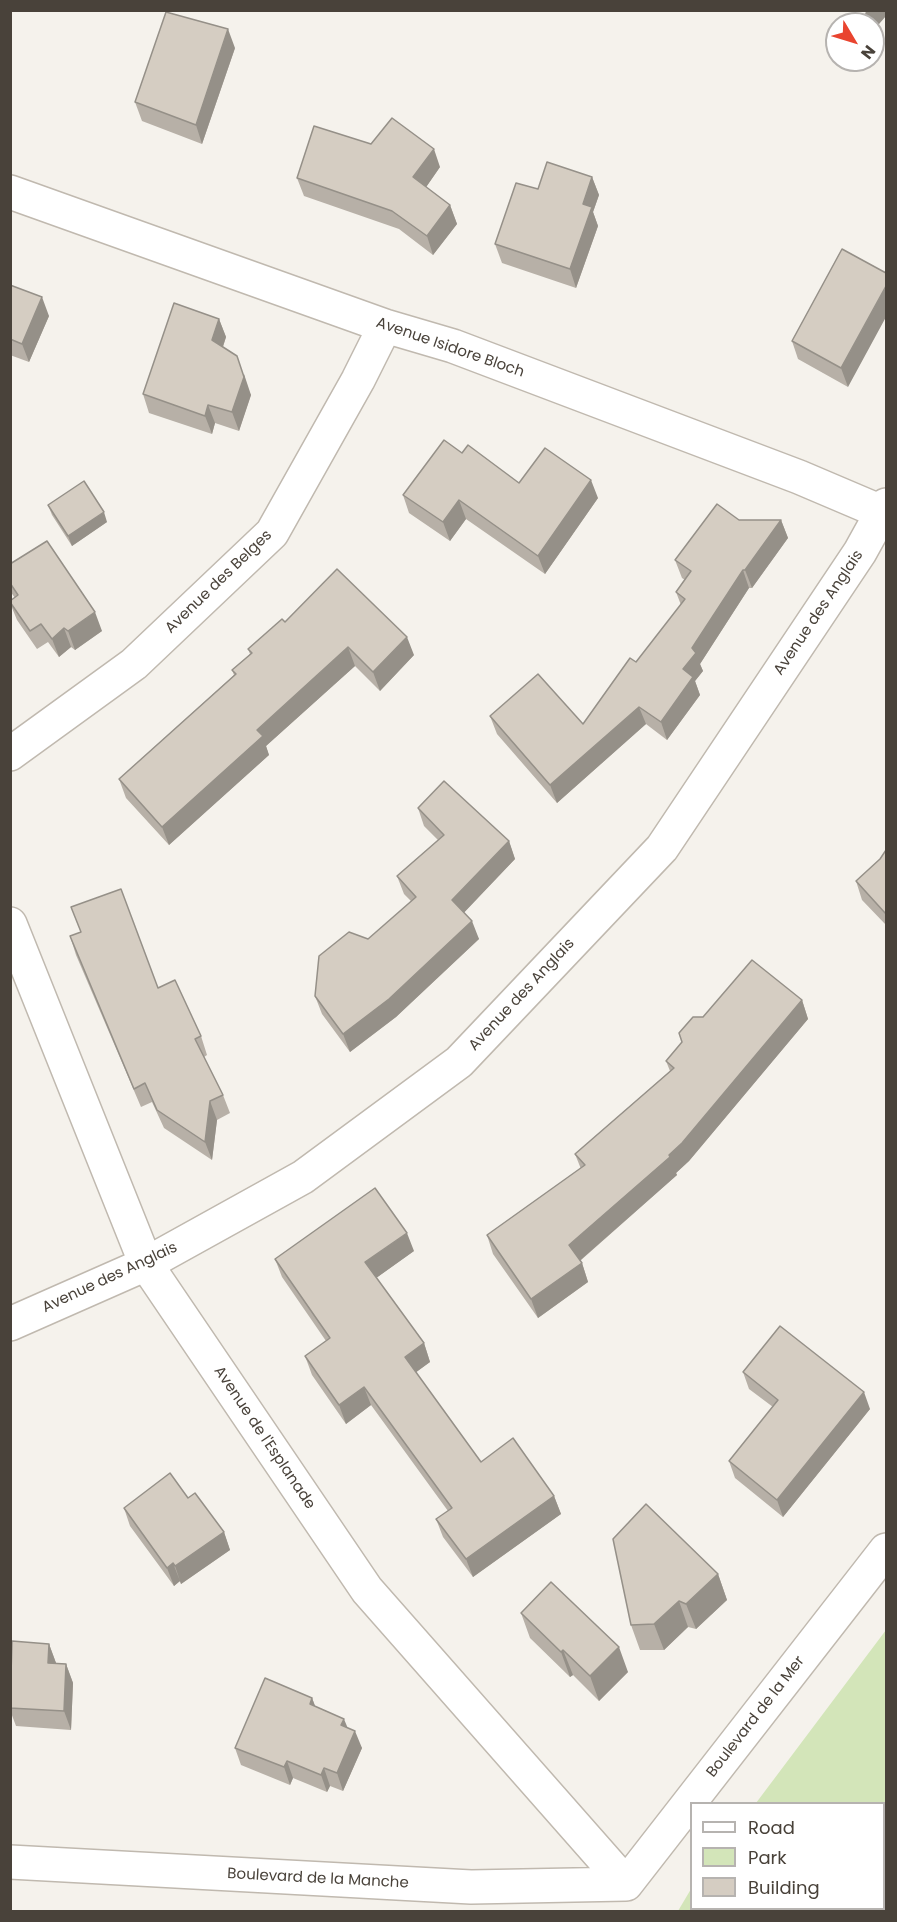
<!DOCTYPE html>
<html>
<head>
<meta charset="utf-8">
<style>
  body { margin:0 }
  #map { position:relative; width:897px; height:1922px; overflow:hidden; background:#f5f2ec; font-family:Poppins,sans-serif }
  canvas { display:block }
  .frame { position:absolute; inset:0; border:12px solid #49423a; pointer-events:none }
  .legend { position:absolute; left:690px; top:1802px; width:195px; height:108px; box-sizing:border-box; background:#fff; border:2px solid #b6b3b0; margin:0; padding:8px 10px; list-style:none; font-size:18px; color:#49423a }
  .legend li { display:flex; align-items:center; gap:12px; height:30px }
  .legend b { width:30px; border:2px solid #b6b3b0 }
  .north { position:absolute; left:825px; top:12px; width:60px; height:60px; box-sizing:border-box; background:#fff; border:2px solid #b6b3b0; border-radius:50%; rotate:128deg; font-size:16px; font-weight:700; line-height:24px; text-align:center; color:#49423a }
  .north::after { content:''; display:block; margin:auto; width:21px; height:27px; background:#e9442f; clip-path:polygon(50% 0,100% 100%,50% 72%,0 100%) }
</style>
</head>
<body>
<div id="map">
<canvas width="897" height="1922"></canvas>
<div class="frame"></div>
<ul class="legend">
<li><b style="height:8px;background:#fff"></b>Road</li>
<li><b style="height:16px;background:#d3e5b9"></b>Park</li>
<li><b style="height:16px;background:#d5cdc2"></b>Building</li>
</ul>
<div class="north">N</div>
</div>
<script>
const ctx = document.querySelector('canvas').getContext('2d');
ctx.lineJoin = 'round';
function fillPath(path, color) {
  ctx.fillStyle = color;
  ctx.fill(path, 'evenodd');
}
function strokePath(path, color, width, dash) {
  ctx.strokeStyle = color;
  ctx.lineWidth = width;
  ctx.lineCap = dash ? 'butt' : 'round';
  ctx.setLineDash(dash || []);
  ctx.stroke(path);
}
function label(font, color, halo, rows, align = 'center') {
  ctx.font = font + ' Poppins,sans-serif';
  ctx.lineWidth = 4.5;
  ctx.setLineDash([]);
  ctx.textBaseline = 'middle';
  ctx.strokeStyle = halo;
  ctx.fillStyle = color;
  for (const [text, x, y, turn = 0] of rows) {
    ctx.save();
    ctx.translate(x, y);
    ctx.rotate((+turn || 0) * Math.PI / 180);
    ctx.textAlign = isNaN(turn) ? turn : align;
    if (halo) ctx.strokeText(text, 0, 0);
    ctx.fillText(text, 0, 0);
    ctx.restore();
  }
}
const green = new Path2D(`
  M886 1630V1838L884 1844V1804L756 1803Z
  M691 1889 692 1908 852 1909 850 1912 678 1911Z`);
const minor = new Path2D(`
  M10 192 385 326 453 346 799 477 886 514
  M10 754 134 664 272 533 358 380 385 326
  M10 924 146 1264 367 1590 626 1884
  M10 1324 146 1264 303 1177 459 1062 662 848 860 552 886 505
  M10 1862 471 1887 626 1884
  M626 1884 886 1550`);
const wall = new Path2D(`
  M235 48 202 144 142 121 135 102Z
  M440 167 426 187 450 205 457 224 433 255 399 229 304 196 297 178Z
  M592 177 599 195 593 212 598 226 576 288 502 263 495 244 538 189Z
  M842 249 848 387 798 359 792 341Z
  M10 285 49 316 29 362 10 355Z
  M219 319 226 337 223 347 251 395 239 431 215 423 212 434 149 413 143 394Z
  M462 453 519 483 598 498 545 574 466 519 450 541 409 513 403 495Z
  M48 505 107 522 72 546 52 515Z
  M739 520H781L788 538 752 588H749L700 664 703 671 695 681 700 695 667 740 646 724 557 803 497 734 490 716 583 724 636 662 681 605 676 592 685 580 682 578 675 560Z
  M10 564 102 631 75 650 71 647 59 657 48 642 37 649 17 620 10 603 15 598 10 591Z
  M285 622 414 655 380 691 355 666 266 746 269 755 169 845 126 798 119 779 234 675 232 670 250 654 248 649Z
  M418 808 509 841 515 859 464 912 479 939 396 1017 350 1052 322 1014 315 996 411 901 404 894 397 876 438 840 424 826Z
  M886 850V925L862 900 856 881 880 859Z
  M70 936 158 988 201 1036 207 1055 204 1057 223 1095 230 1113 217 1120 212 1160 164 1128 152 1102 141 1107 76 955Z
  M802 1000 808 1019 689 1161 676 1173 677 1175 580 1261 582 1263 588 1282 538 1318 493 1254 487 1235 581 1169 575 1154 670 1071 666 1061 703 1017Z
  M414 1251 376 1278 424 1343 430 1362 416 1372 481 1462 554 1496 561 1514 473 1577 443 1537 436 1519 448 1511 371 1405 346 1424 312 1375 305 1356 326 1341 282 1277 275 1259Z
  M743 1372 870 1409 783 1517 735 1478 729 1461 773 1407 749 1389Z
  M188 1498 224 1532 230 1550 181 1584 180 1581 174 1586 130 1526 124 1508Z
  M718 1574 727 1600 696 1629 688 1627 664 1650H640L631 1625Z
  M521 1613 628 1672 599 1701 573 1675 570 1677 530 1638Z
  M49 1644 56 1663 66 1664 73 1683 71 1730 16 1726 10 1710V1682Z
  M312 1698 315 1706 347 1727 362 1748 343 1791 330 1786 327 1792 293 1778 290 1785 241 1765 235 1748Z`);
const shadedWall = new Path2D(`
  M868 10H886V16L873 31V24H869L865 13Z
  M228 29 235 48 202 144 196 125Z
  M434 149 440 167 420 196 413 177Z
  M592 177 599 195 593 212 598 226 576 288 570 269 583 204Z
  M450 205 457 224 433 255 427 236Z
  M886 286V317L848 387 841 368Z
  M42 297 49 316 29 362 22 344Z
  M219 319 226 337 219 358 212 340Z
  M244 374 251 395 239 431 232 412Z
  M208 405 215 423 212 434 205 416Z
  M591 480 598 498 545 574 538 556Z
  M459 500 466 519 450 541 443 522Z
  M104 512 107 522 72 546 68 536Z
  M781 520 788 538 752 588 745 570Z
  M743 570 749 588 700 664 703 671 695 681 700 695 667 740 661 722 692 648Z
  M95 612 102 631 75 650 68 631Z
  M64 628 71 647 59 657 52 639Z
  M407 637 414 655 380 691 373 672Z
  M348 647 355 666 266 746 269 755 169 845 162 827 257 730Z
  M639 707 646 724 557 803 550 785Z
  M509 841 515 859 459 918 452 900Z
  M472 921 479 939 396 1017 350 1052 343 1034Z
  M802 1000 808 1019 689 1161 676 1173 677 1175 576 1264 569 1245 669 1155Z
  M210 1101 217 1120 212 1160 205 1142Z
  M407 1233 414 1251 372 1281 365 1262Z
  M582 1263 588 1282 538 1318 531 1299Z
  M424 1343 430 1362 411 1376 405 1357Z
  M364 1387 371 1405 346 1424 339 1405Z
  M864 1392 870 1409 783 1517 777 1500Z
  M554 1496 561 1514 473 1577 466 1559Z
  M224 1532 230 1550 181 1584 175 1566Z
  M173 1563 180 1581 174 1586 167 1568Z
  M718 1574 727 1600 696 1629 686 1604Z
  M679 1601 688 1627 664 1650 654 1624Z
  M49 1644 56 1663 55 1681 48 1663Z
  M619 1647 628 1672 599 1701 590 1676Z
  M563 1650 573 1675 570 1677 561 1652Z
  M66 1664 73 1683 71 1730 64 1711Z
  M312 1698 319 1716 310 1704Z
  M344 1719 351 1736 341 1725Z
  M355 1731 362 1748 343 1791 337 1773Z
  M287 1761 293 1778 290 1785 284 1767Z
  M324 1768 330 1786 327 1792 321 1775Z`);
const building = new Path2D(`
  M166 12 228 29 196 125 135 102Z
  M392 118 434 149 413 177 450 205 427 236 392 211 297 178 314 126 371 144Z
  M547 162 592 177 583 204 592 207 570 269 495 244 516 183 538 189Z
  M842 249 886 273V286L841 368 792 341Z
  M10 285 42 297 22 344 10 339Z
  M174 303 219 319 212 340 237 356 244 377 232 412 208 405 205 416 143 394Z
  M444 440 462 453 468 445 519 483 545 448 591 480 538 556 459 500 443 522 403 495Z
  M84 481 104 512 68 536 48 505Z
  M717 504 739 520H781L745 570H743L692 648 696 653 683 669 693 677 661 722 639 707 550 785 490 716 538 674 583 724 630 658 636 662 685 599 676 592 691 571 675 560Z
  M47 541 95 612 68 631 64 628 52 639 41 624 30 631 10 602V601L18 595 10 583V564Z
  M337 569 407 637 373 672 348 647 257 730 263 736 162 827 119 779 236 674 232 670 252 653 248 649 282 619 285 622Z
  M444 781 509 841 452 900 472 921 389 999 343 1034 315 996 319 956 349 932 368 939 416 897 397 876 444 835 418 808Z
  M886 850V914L856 881 880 859Z
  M121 889 158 988 175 980 201 1036 195 1039 223 1095 210 1101 205 1142 157 1110 145 1083 134 1089 70 936 81 932 71 907Z
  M752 960 802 1000 682 1143 669 1155 670 1157 569 1245 582 1263 531 1299 487 1235 585 1165 575 1154 674 1068 666 1061 682 1042 679 1033 693 1017H703Z
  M375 1188 407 1233 365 1262 424 1343 405 1357 481 1462 513 1438 554 1496 466 1559 436 1519 452 1508 364 1387 339 1405 305 1356 330 1338 275 1259Z
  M780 1326 864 1392 777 1500 729 1461 778 1400 743 1372Z
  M170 1473 188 1498 195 1493 224 1532 175 1566 173 1563 167 1568 124 1508Z
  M646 1504 718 1574 686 1604 679 1601 654 1624 631 1625 613 1539Z
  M551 1582 619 1647 590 1676 563 1650 561 1652 521 1613Z
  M12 1641 49 1644 48 1663 66 1664 64 1711 10 1708Z
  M265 1678 312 1698 310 1704 344 1719 341 1725 355 1731 337 1773 324 1768 321 1775 287 1761 284 1767 235 1748Z`);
const streetNames = [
  ["Avenue Isidore Bloch",450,348,19],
  ["Avenue des Belges",219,582,-44],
  ["Avenue des Anglais",819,613,-56],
  ["Avenue des Anglais",522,995,-47],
  ["Avenue des Anglais",110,1278,-25],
  ["Avenue de l'Esplanade",264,1438,56],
  ["Boulevard de la Mer",756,1717,-52],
  ["Boulevard de la Manche",318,1879,3]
];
fillPath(green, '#d3e5b9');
strokePath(minor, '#c0b9af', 36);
strokePath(minor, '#fff', 33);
fillPath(wall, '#b7b0a7');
fillPath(shadedWall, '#959088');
fillPath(building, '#d5cdc2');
strokePath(building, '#959088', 1.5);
label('15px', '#49423a', '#fff', streetNames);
</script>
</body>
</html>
